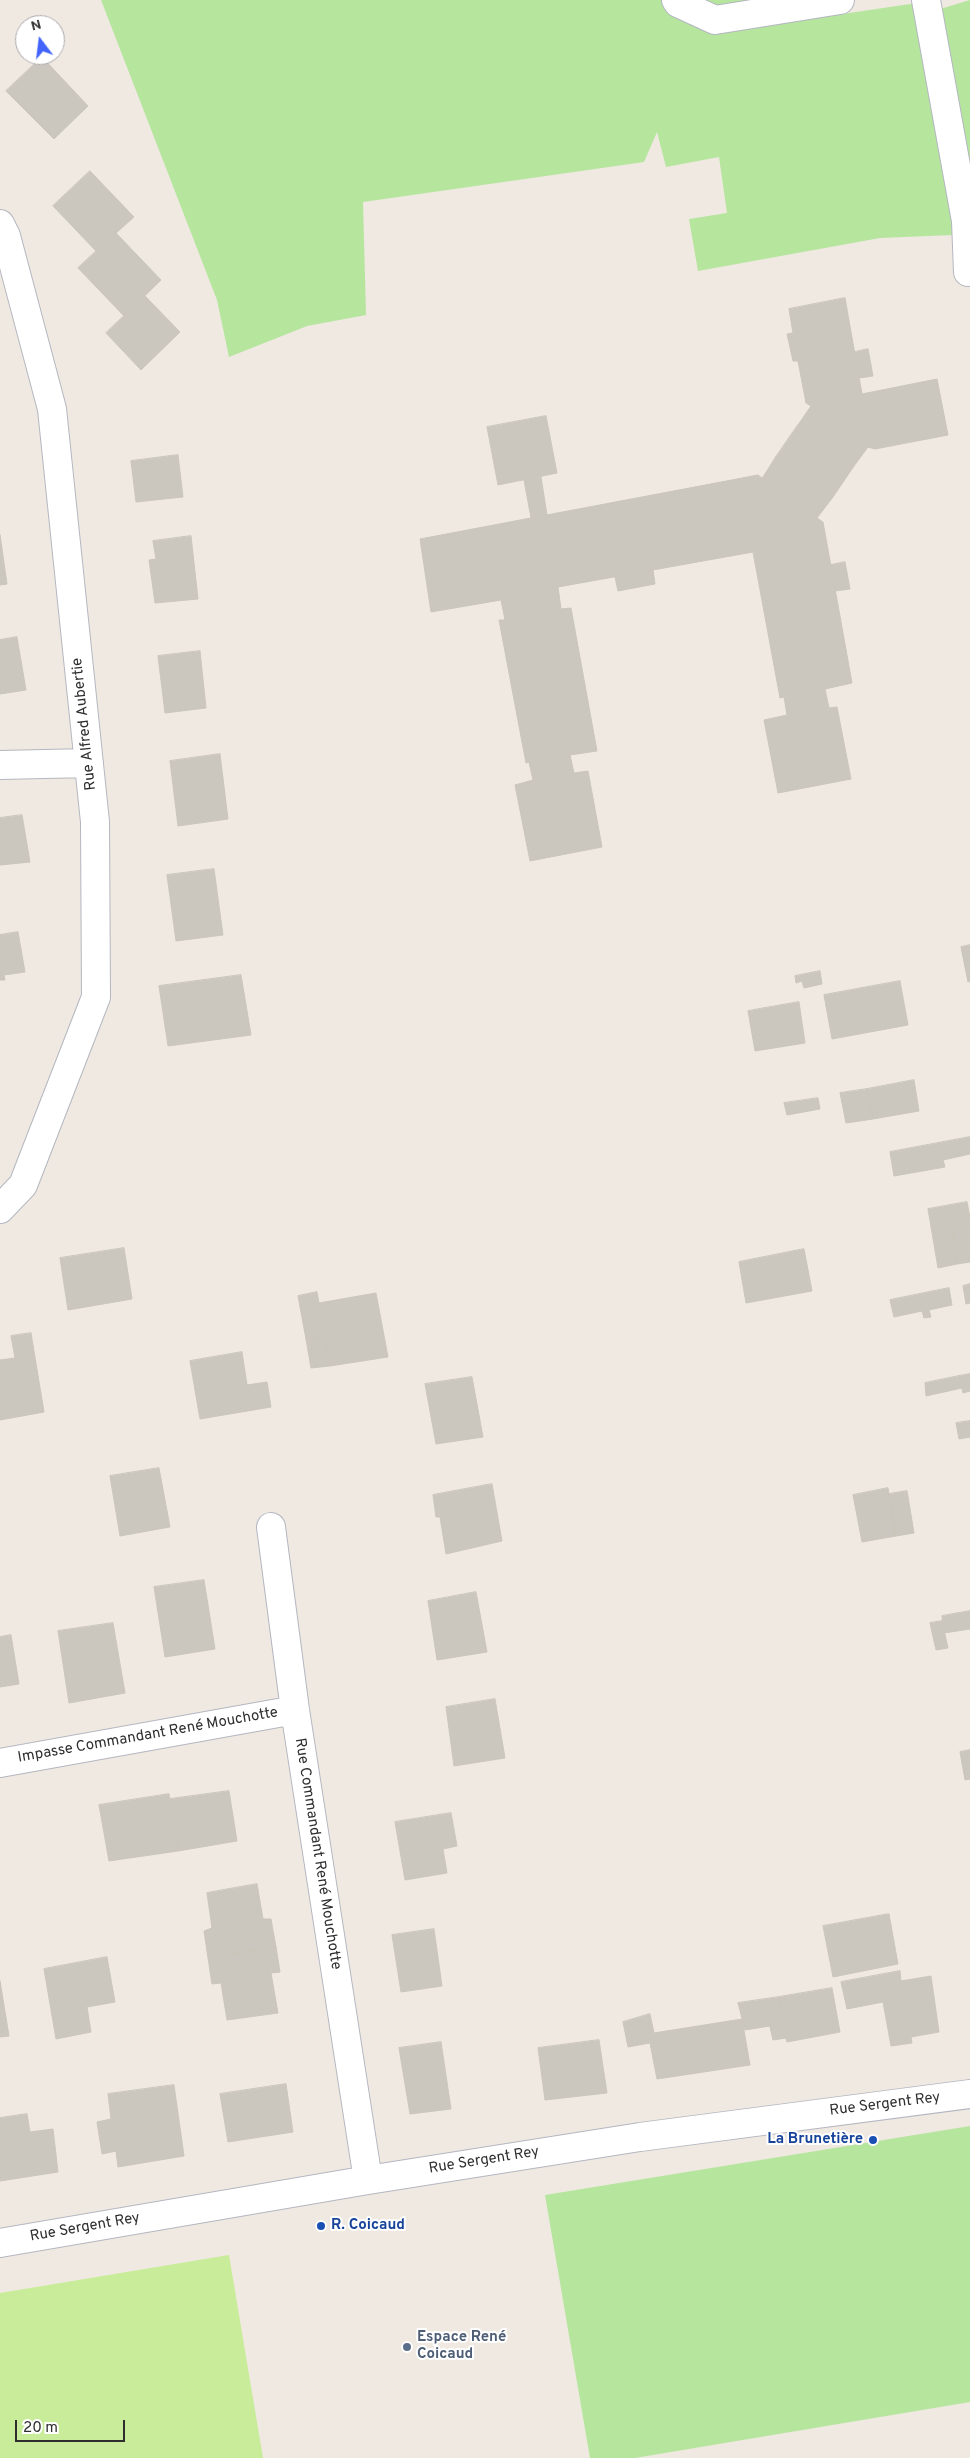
<!DOCTYPE html>
<html>
<head>
<meta charset="utf-8">
<style>
  body { margin:0 }
  #map { position:relative; width:970px; height:2458px; overflow:hidden; background:#efe9e1; font-family:Overpass,sans-serif }
  canvas { display:block }
  .north { position:absolute; left:15px; top:15px; width:50px; height:50px; box-sizing:border-box; background:#fff; border:1px solid #ababab; border-radius:50%; rotate:345deg; font-size:14px; font-weight:700; line-height:20px; text-align:center; color:#2e2e2e }
  .north::after { content:''; display:block; margin:auto; width:18px; height:22px; background:#4264fb; clip-path:polygon(50% 0,100% 100%,50% 72%,0 100%) }
  .scale { position:absolute; left:15px; top:2420px; width:110px; height:22px; box-sizing:border-box; border:2px solid #2e2e2e; border-top:0; padding-left:6px; font-size:15px; line-height:18px; white-space:nowrap; color:#2e2e2e; -webkit-text-stroke:4px #fff; paint-order:stroke }
</style>
</head>
<body>
<div id="map">
<canvas width="970" height="2458"></canvas>
<div class="north">N</div>
<div class="scale">20 m</div>
</div>
<script>
const ctx = document.querySelector('canvas').getContext('2d');
ctx.lineJoin = 'round';
function fillPath(path, color) {
  ctx.fillStyle = color;
  ctx.fill(path, 'evenodd');
}
function strokePath(path, color, width, dash) {
  ctx.strokeStyle = color;
  ctx.lineWidth = width;
  ctx.lineCap = dash ? 'butt' : 'round';
  ctx.setLineDash(dash || []);
  ctx.stroke(path);
}
function label(font, color, halo, rows, align = 'center') {
  ctx.font = font + ' Overpass,sans-serif';
  ctx.lineWidth = 4;
  ctx.setLineDash([]);
  ctx.textBaseline = 'middle';
  ctx.strokeStyle = halo;
  ctx.fillStyle = color;
  for (const [text, x, y, turn = 0] of rows) {
    ctx.save();
    ctx.translate(x, y);
    ctx.rotate((+turn || 0) * Math.PI / 180);
    ctx.textAlign = isNaN(turn) ? turn : align;
    if (halo) ctx.strokeText(text, 0, 0);
    ctx.fillText(text, 0, 0);
    ctx.restore();
  }
}
const green = new Path2D(`
  M101 0H663L680 19 721 32 917 3 957 218 952 235 880 238 698 271 689 219 727 213 719 157 666 167 657 132 644 162 363 202 366 315 307 326 229 357 217 300Z
  M690 0H778L717 12Z
  M970 0V199L937 10Z
  M970 2126V2402L635 2458H590L545 2195Z`);
const pitch = new Path2D(`
  M229 2255 263 2458H0V2293Z`);
const building = new Path2D(`
  M42 57 88 106 54 139 6 91Z
  M90 171 134 217 96 251 53 206Z
  M116 233 161 280 124 316 78 268Z
  M145 296 180 332 141 370 106 333Z
  M845 298 862 394 937 379 948 435 875 449 868 447 854 466 798 425 811 406 806 403 798 361H793L787 334 793 333 789 309Z
  M868 349 873 376 859 378 855 352Z
  M546 416 557 473 498 485 487 427Z
  M798 425 854 466 833 497 776 457Z
  M178 455 183 497 136 502 131 461Z
  M776 457 833 497 817 518 823 522 852 683 825 689 829 708 837 707 851 779 778 793 764 720 787 715 784 697 780 698 753 552 558 587 561 609 571 608 597 751 570 755 574 773 588 771 602 847 530 861 515 785 533 780 529 762 526 763 499 620H505L501 600 431 612 420 539 758 475 762 478Z
  M541 477 547 515 531 518 524 480Z
  M0 535 7 584 0 585Z
  M191 536 198 599 155 603 149 560 156 559 153 541Z
  M845 562 850 589 835 591 831 565Z
  M653 570 655 584 618 591 615 577Z
  M17 637 26 690 0 694V640Z
  M200 651 206 708 165 713 158 656Z
  M220 754 228 819 178 826 170 761Z
  M22 815 30 862 0 865V818Z
  M214 869 223 935 176 941 167 875Z
  M18 932 25 972 4 975 5 980H0V935Z
  M970 945V981L968 982 961 947Z
  M820 971 822 984 804 988 802 981 796 983 795 976Z
  M241 975 251 1035 168 1046 159 986Z
  M900 981 908 1025 832 1039 824 995Z
  M799 1002 805 1043 755 1051 748 1011Z
  M914 1080 919 1111 873 1119 867 1089Z
  M867 1089 873 1119 846 1123 840 1093Z
  M818 1098 820 1109 787 1115 784 1103Z
  M970 1137V1154L943 1160 945 1167 894 1176 890 1152Z
  M967 1202 970 1218 951 1222 957 1264 938 1268 928 1209Z
  M970 1218V1262L957 1264 951 1222Z
  M124 1248 132 1299 68 1310 60 1258Z
  M804 1249 812 1291 746 1303 739 1262Z
  M970 1284V1303L966 1304 963 1286Z
  M949 1288 952 1305 929 1310 931 1317 924 1318 922 1311 894 1317 890 1300Z
  M317 1292 319 1303 376 1293 388 1357 330 1366 324 1337 306 1339 298 1296Z
  M31 1333 44 1412 0 1420V1360L15 1358 11 1336Z
  M324 1337 330 1366 311 1368 306 1339Z
  M242 1352 247 1385 267 1382 271 1407 200 1419 190 1361Z
  M970 1374V1391L963 1393 959 1376Z
  M959 1376 962 1388 926 1396 925 1383Z
  M472 1377 483 1437 436 1444 425 1384Z
  M970 1421V1437L959 1439 956 1423Z
  M159 1468 170 1527 120 1536 110 1476Z
  M492 1484 502 1541 446 1554 440 1517H436L433 1495Z
  M888 1488 896 1536 862 1542 853 1495Z
  M907 1491 914 1533 896 1536 889 1494Z
  M204 1580 215 1649 165 1657 154 1587Z
  M476 1592 487 1652 437 1660 428 1601Z
  M970 1611V1629L944 1633 942 1616Z
  M942 1621 948 1648 936 1650 930 1623Z
  M113 1623 125 1693 69 1703 58 1631Z
  M11 1635 19 1684 0 1687V1637Z
  M495 1699 505 1758 454 1766 446 1707Z
  M970 1750V1779L965 1780 960 1752Z
  M229 1791 237 1841 178 1851 170 1799Z
  M169 1794 178 1851 109 1861 99 1805Z
  M451 1813 457 1846 443 1849 447 1873 405 1880 395 1822Z
  M257 1884 263 1919H271L276 1947 208 1958 204 1931 212 1928 207 1893Z
  M889 1914 898 1964 833 1977 823 1926Z
  M434 1929 442 1986 401 1992 392 1935Z
  M276 1947 280 1972 271 1973 278 2013 227 2020 221 1983 212 1984 208 1958Z
  M107 1957 115 2002 87 2007 91 2032 56 2039 44 1969Z
  M900 1971 901 1981 931 1976 939 2032 911 2037 912 2043 891 2046 883 2002 847 2009 841 1982Z
  M0 1981 9 2036 0 2037Z
  M832 1988 840 2032 787 2042 786 2038 773 2040 768 2018 781 2014 779 1997Z
  M779 1997 781 2014 768 2018 770 2026 745 2030 738 2003Z
  M650 2014 654 2033 742 2019 750 2065 657 2079 650 2043 628 2047 623 2022Z
  M599 2040 607 2093 545 2100 538 2048Z
  M441 2042 451 2109 410 2114 399 2048Z
  M286 2084 293 2132 228 2142 220 2094Z
  M174 2085 184 2156 118 2167 116 2151 102 2154 97 2122 111 2119 108 2094Z
  M27 2114 30 2132 53 2129 58 2172 0 2181V2118Z`);
const minor = new Path2D(`
  M676 0 678 3 715 20 840 0
  M926 0 966 221 968 272
  M0 224 6 236 52 409 95 822 96 997 23 1185 0 1209
  M0 765 89 763
  M271 1527 295 1710 368 2180
  M0 1763 295 1710
  M0 2243 368 2180 640 2137 970 2094`);
const markers = [
  [873,2140,5,"#1a4fb4"],
  [321,2226,5,"#1a4fb4"],
  [407,2347,5,"#5c6f8a"]
];
const streetNames = [
  ["Rue Alfred Aubertie",85,724,-96],
  ["Impasse Commandant René Mouchotte",148,1736,-10],
  ["Rue Commandant René Mouchotte",317,1854,81],
  ["Rue Sergent Rey",885,2105,-7],
  ["Rue Sergent Rey",484,2161,-9],
  ["Rue Sergent Rey",85,2228,-10]
];
const transitNames = [
  ["La Brunetière",863,2140],
  ["R. Coicaud",331,2226,"left"]
];
const serviceNames = [
  ["Espace René",417,2338],
  ["Coicaud",417,2355]
];
fillPath(green, '#b6e59e');
fillPath(pitch, '#c9ec9a');
fillPath(building, '#cbc7bf');
strokePath(building, '#cbc5ba', 1);
strokePath(minor, '#b4b7c1', 30);
strokePath(minor, '#fff', 28);
for (const [x, y, r, color] of markers) {
  const dot = new Path2D();
  dot.arc(x, y, r, 0, 2 * Math.PI);
  ctx.fillStyle = color;
  ctx.fill(dot);
  strokePath(dot, '#fff', 2);
}
label('15px', '#2e2e2e', '#fff', streetNames);
label('bold 15px', '#164399', '#fff', transitNames, 'right');
label('bold 15px', '#4e5e75', '#fff', serviceNames, 'left');
</script>
</body>
</html>
